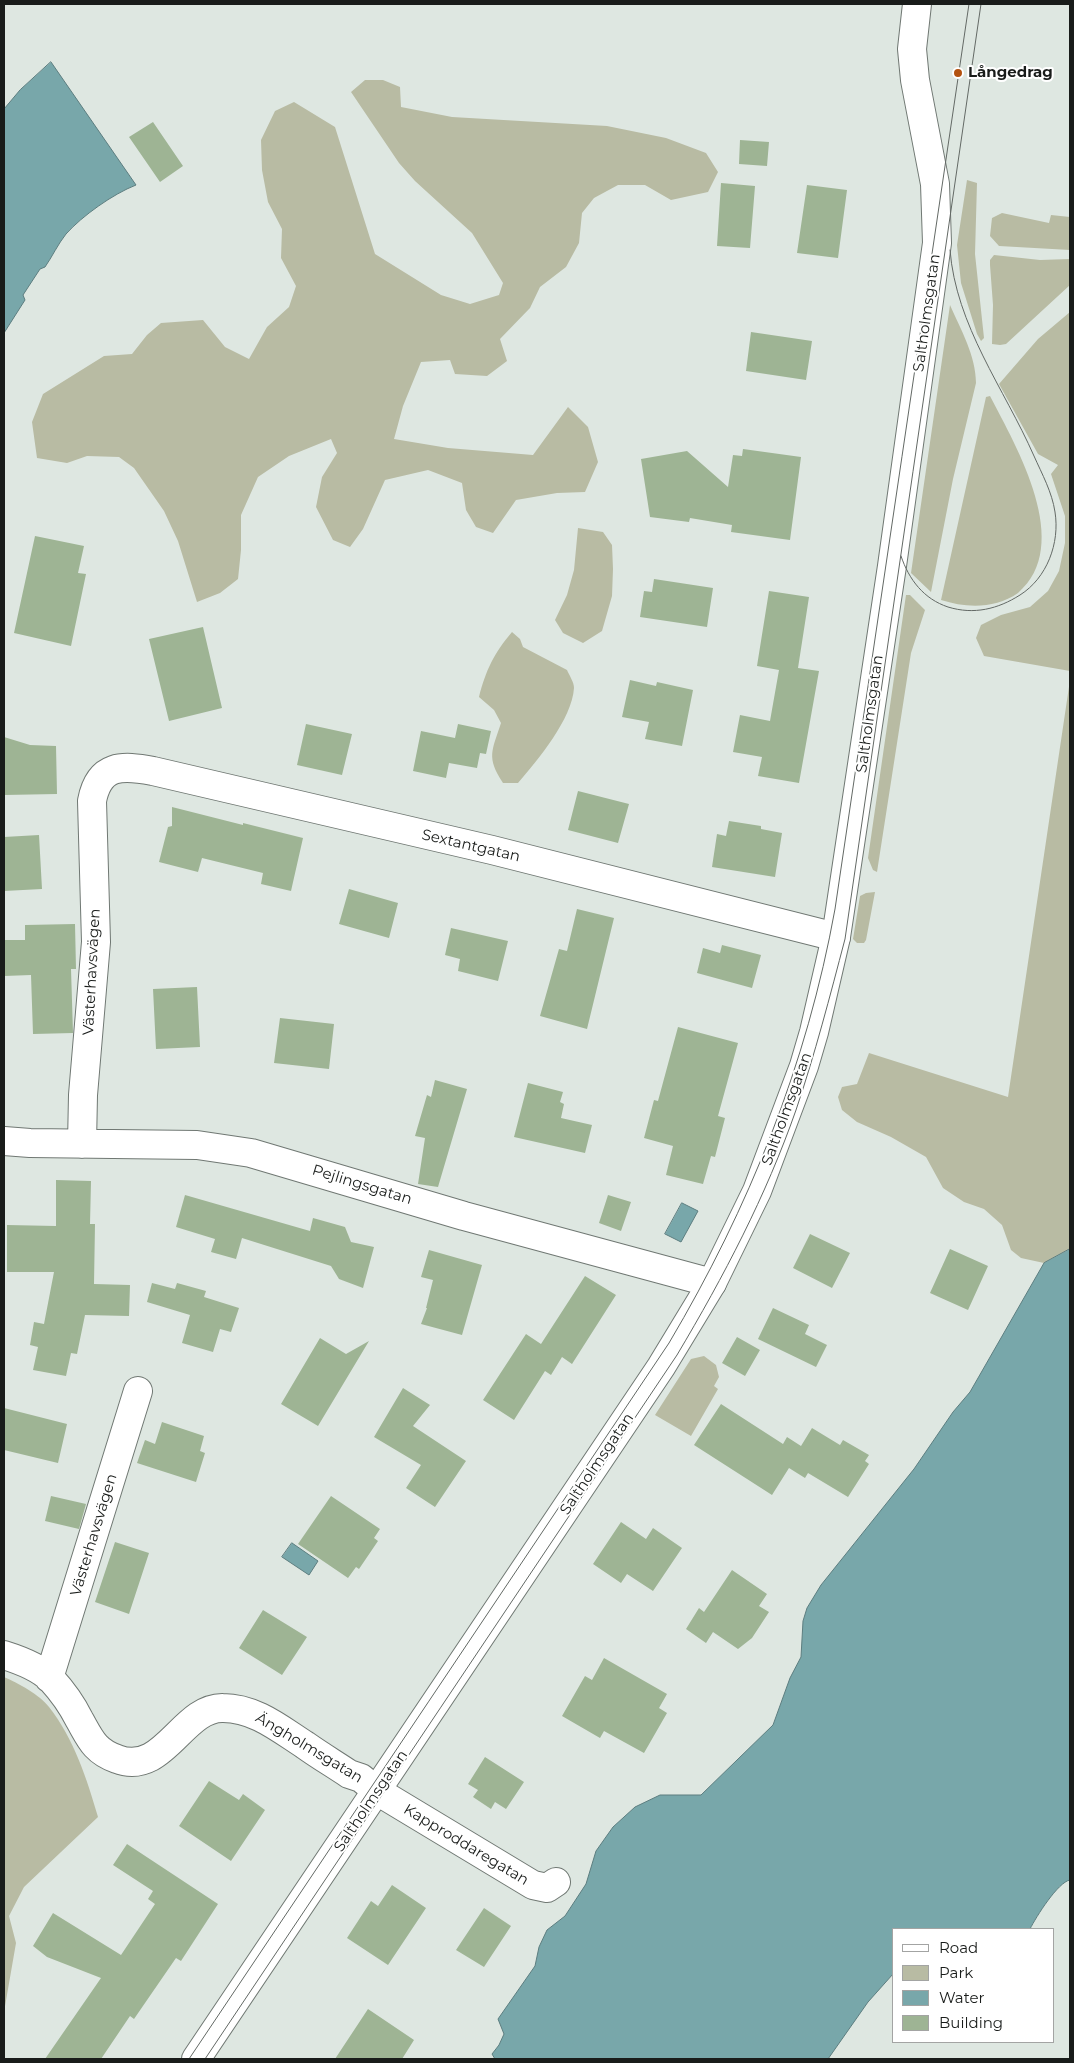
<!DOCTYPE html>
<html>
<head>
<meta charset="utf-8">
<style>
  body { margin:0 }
  #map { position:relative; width:1074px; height:2063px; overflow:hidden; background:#dee7e1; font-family:Montserrat,sans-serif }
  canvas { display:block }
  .frame { position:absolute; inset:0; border:5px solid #191c1a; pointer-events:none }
  .legend { position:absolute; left:892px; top:1928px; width:162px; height:115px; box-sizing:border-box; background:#fff; border:1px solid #a3a4a3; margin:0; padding:6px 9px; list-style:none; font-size:15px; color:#191c1a }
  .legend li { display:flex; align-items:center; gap:10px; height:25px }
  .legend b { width:25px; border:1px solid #a3a4a3 }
</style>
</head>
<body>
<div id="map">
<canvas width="1074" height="2063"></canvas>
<div class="frame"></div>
<ul class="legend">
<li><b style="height:6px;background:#fff"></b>Road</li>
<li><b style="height:14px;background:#b8bba3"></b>Park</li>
<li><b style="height:14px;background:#78a7aa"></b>Water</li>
<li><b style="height:14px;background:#9eb494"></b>Building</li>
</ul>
</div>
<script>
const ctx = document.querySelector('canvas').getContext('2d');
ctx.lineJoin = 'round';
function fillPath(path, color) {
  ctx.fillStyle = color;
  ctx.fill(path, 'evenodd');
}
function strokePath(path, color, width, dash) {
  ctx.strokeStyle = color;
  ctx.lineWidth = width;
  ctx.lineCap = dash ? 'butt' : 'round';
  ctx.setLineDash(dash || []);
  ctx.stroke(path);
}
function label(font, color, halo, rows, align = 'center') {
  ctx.font = font + ' Montserrat,sans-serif';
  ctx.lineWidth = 4;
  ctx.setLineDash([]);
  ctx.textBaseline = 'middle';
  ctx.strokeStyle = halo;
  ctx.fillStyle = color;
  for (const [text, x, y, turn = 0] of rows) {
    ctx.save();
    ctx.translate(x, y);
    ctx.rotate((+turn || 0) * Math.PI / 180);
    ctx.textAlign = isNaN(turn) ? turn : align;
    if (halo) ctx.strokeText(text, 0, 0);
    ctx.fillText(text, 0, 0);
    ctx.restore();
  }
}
const green = new Path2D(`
  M365 80H383L400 87 401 107 452 117 607 126 666 138 706 153 718 172 708 192 671 200 645 185H618L594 198 582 213 579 243 566 267 540 287 530 308 500 339 507 361 487 376 455 374 450 360 421 362 403 406 394 439 448 448 533 455 568 407 588 427 598 462 585 492 557 493 516 500 493 533 476 527 466 510 462 483 428 470 385 480 363 529 350 547 333 540 316 507 322 477 337 453 331 439 289 456 258 477 241 515V550L238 579 220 593 197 602 178 541 164 511 134 468 119 457 87 456 67 463 37 458 32 422 43 394 104 356 132 354 147 335 161 323 203 320 225 347 249 359 267 327 289 307 296 286 281 258 282 229 268 202 262 170 261 140 275 111 294 102 335 127 375 254 441 295 470 304 499 295 503 283 472 233 415 181 399 163 351 92Z
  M967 180 977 183 975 254 984 338 981 341 977 334 961 283 957 245Z
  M1002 213 1049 223 1051 215 1070 217V250L999 246 990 236 992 218Z
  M994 255 1040 260 1070 259V285L1006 344 1000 345 992 344 993 305 990 265V260Z
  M950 305C961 330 976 356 976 383L953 479 931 592 911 573Z
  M1070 312V671L984 656 976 638 981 625 1001 615 1030 607 1048 591 1059 571 1065 543V516L1051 474 1058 465 1038 454 999 384 1038 339Z
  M990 396C1017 448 1074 545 1018 593 995 609 966 608 941 600L986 397Z
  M578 528 603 532 612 545 613 569 612 596 602 631 583 643 563 633 555 620 567 595 574 570Z
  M906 595H910L925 610 911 653 877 872 873 870 868 858Z
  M512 632 520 639 523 647 567 670C569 675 574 682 574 688 572 719 538 760 518 783H503C486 757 492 751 501 723L494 710 479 697C486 670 494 653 512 632Z
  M1070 680V1249L1044 1263 1021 1258 1011 1250 1002 1225 984 1209 964 1202 943 1188 926 1157 891 1137 857 1122 842 1110 838 1097 842 1087 857 1084 869 1053 1008 1097Z
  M875 892 866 940 864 943H857L853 939 860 896 866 893Z
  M704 1356 716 1365 719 1377 714 1386 718 1389 691 1436 655 1415 691 1359Z
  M4 1677C18 1683 40 1695 49 1707 74 1739 87 1779 98 1817L24 1887 9 1916 16 1943 4 2012Z`);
const water = new Path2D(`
  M51 62 136 185C113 194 82 216 66 234 58 244 52 257 45 267L40 269 23 295 25 300 4 333V109L20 90Z
  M682 1203 698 1211 681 1242 665 1234Z
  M1070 1249V1880C1058 1882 1036 1917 1030 1929H893V1974L868 2002 828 2059H495L492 2054 499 2045 504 2034 498 2019 535 1966 539 1947 547 1930 565 1916 586 1884 596 1851 613 1827 635 1807 660 1795H701L773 1725 790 1678 801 1657 803 1621 807 1608 821 1585 914 1469 953 1412 970 1392 1044 1263Z
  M292 1543 318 1561 309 1575 282 1557Z`);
const building = new Path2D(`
  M153 122 183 166 160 182 129 137Z
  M740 140 769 142 767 166 739 164Z
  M721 183 755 186 750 248 717 246Z
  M807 185 847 190 838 258 797 253Z
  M751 332 812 341 806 380 746 371Z
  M743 449 801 457 790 540 731 532 732 525 690 518 689 522 650 517 641 459 687 451 728 487 733 455 742 456Z
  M35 536 84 546 78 573 86 574 71 646 14 633Z
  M654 579 713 588 707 627 640 617 644 591 652 592Z
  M769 591 809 597 798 668 819 671 799 783 758 776 762 757 733 752 740 715 770 721 779 670 757 666Z
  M203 627 222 708 169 721 149 639Z
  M630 680 656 686 657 682 693 690 682 746 645 739 649 722 622 717Z
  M306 724 352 734 342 775 297 765Z
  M458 724 491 731 486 754 480 753 477 768 449 763 446 778 413 771 421 731 455 738Z
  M4 737 30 745 56 746 57 794 4 795Z
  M578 791 629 804 618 843 568 830Z
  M172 807 243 825V823L303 838 291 891 261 884 263 873 202 858 198 872 159 862 168 827 172 826Z
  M729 821 761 826V829L782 833 775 877 712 867 717 834 726 836Z
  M39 835 42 889 4 891V837Z
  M349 889 398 903 389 938 339 924Z
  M577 909 614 918 587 1029 540 1016 559 949 567 951Z
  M75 924 76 969H71L73 1033 33 1034 31 975 4 976V940H25V925Z
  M451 928 508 941 498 981 458 971 460 959 445 955Z
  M722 945 761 955 752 988 697 973 703 948 720 953Z
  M197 987 200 1047 156 1049 153 989Z
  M280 1018 334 1024 329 1069 274 1063Z
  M678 1027 738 1043 718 1116 725 1118 715 1157 711 1156 703 1184 666 1175 673 1146 644 1138 654 1100 658 1101Z
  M435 1080 467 1089 438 1187 418 1184 425 1138 415 1136 427 1095 431 1097Z
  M528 1083 563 1092 560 1102 564 1104 561 1118 592 1125 585 1153 514 1137Z
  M56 1180 91 1181 90 1224H95L94 1284 130 1285 129 1316 85 1315 77 1354 71 1353 66 1376 33 1370 38 1347 30 1345 34 1322 44 1324 54 1272H7V1225L56 1226Z
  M185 1195 310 1231 313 1218 345 1227 351 1242 374 1247 363 1288 339 1279 331 1266 242 1238 236 1259 211 1252 215 1239 176 1227Z
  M608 1195 631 1202 621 1231 599 1223Z
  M810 1234 850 1253 832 1288 793 1268Z
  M950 1249 988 1266 968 1310 930 1293Z
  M429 1250 482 1265 462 1335 421 1324 427 1308H426L433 1280 421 1277Z
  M585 1276 616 1295 572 1364 562 1357 551 1375 545 1371 514 1420 483 1400 526 1334 541 1344Z
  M152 1283 175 1289 177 1283 206 1291 204 1297 239 1308 231 1332 220 1329 213 1352 182 1343 190 1315 147 1302Z
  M773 1308 809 1325 805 1334 827 1345 816 1367 758 1339Z
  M737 1337 760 1350 745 1376 722 1363Z
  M320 1338 346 1354 369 1341 318 1426 281 1404Z
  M403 1388 430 1405 413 1426 466 1461 435 1507 406 1488 421 1465 374 1437Z
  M721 1404 783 1444 787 1437 801 1446 812 1428 840 1445 843 1440 869 1455 865 1461 869 1464 848 1497 808 1473 805 1478 789 1468 772 1495 694 1445Z
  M4 1408 67 1424 58 1463 4 1450Z
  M162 1422 204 1436 200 1451 205 1453 196 1482 137 1463 145 1440 155 1444Z
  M51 1496 86 1504 79 1529 45 1521Z
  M331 1496 380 1529 374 1538 378 1541 359 1569 356 1567 348 1578 298 1544Z
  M621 1522 646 1539 653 1528 682 1548 653 1591 627 1574 621 1583 593 1564Z
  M115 1542 149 1553 129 1614 95 1602Z
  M732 1570 767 1594 759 1606 769 1612 752 1638 738 1649 713 1632 706 1643 686 1629 699 1608 704 1612Z
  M263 1610 307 1637 282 1675 239 1648Z
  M604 1658 667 1694 659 1708 667 1713 644 1753 604 1731 600 1738 562 1716 585 1676 592 1680Z
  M485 1757 524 1782 506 1809 495 1802 491 1809 473 1797 478 1790 468 1784Z
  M209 1781 239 1800 243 1794 265 1810 231 1861 179 1826Z
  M127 1844 218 1904 181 1961 176 1958 134 2019 130 2016 101 2059H45L101 1978 47 1957 33 1946 53 1913 121 1955 155 1904 148 1899 153 1891 113 1865Z
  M392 1885 426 1908 388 1965 347 1938 371 1901 378 1906Z
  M484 1908 511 1926 484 1967 456 1950Z
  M368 2009 414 2040 402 2059H335Z`);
const minor = new Path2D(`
  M4 1141 30 1143 197 1145 251 1153 464 1216 712 1283
  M82 1144 83 1095 96 942 92 801C99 764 122 765 153 771L492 850 836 937
  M4 1655C20 1660 39 1667 51 1679 62 1691 72 1705 79 1719 90 1738 94 1751 117 1759 164 1777 182 1707 223 1708 255 1708 280 1729 305 1745 319 1755 334 1764 349 1774L361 1778 377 1791 533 1885 547 1888 556 1882
  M49 1678 138 1391`);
const tertiary = new Path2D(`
  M196 2059 661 1367 712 1283 757 1191 804 1066 814 1032 836 937 892 566 937 243 935 184 915 80 912 49 917 4`);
const tram = new Path2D(`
  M901 556C909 580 924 599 948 607 974 615 998 609 1020 595 1047 578 1060 543 1055 512 1052 492 1042 474 1034 456 1004 388 956 326 950 250
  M189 2059 669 1343C749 1208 807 1064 835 909L969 4
  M205 2059 677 1355C724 1276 766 1196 796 1110 815 1054 830 996 845 939L981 4`);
const markers = [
  [958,73,5,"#b3520f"]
];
const poiNames = [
  ["Långedrag",968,73]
];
const streetNames = [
  ["Saltholmsgatan",927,313,-82],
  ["Saltholmsgatan",870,714,-82],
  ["Sextantgatan",471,846,13],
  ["Västerhavsvägen",92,972,-87],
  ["Saltholmsgatan",787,1109,-70],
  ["Pejlingsgatan",362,1185,17],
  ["Saltholmsgatan",597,1464,-56],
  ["Västerhavsvägen",94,1535,-73],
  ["Ängholmsgatan",309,1748,31],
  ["Saltholmsgatan",371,1801,-56],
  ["Kapproddaregatan",466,1845,31]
];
fillPath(green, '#b8bba3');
fillPath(water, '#78a7aa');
strokePath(water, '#5c7d7f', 1);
fillPath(building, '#9eb494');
strokePath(minor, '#707873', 30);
strokePath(tertiary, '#707873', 30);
strokePath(minor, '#fff', 28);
strokePath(tertiary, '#fff', 28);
strokePath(tram, '#636965', 1);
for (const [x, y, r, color] of markers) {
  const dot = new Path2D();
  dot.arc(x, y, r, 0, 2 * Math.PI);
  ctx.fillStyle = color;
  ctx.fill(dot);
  strokePath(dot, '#fff', 2);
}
label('bold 15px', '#191c1a', '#fff', poiNames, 'left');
label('15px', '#191c1a', '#fff', streetNames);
</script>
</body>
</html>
